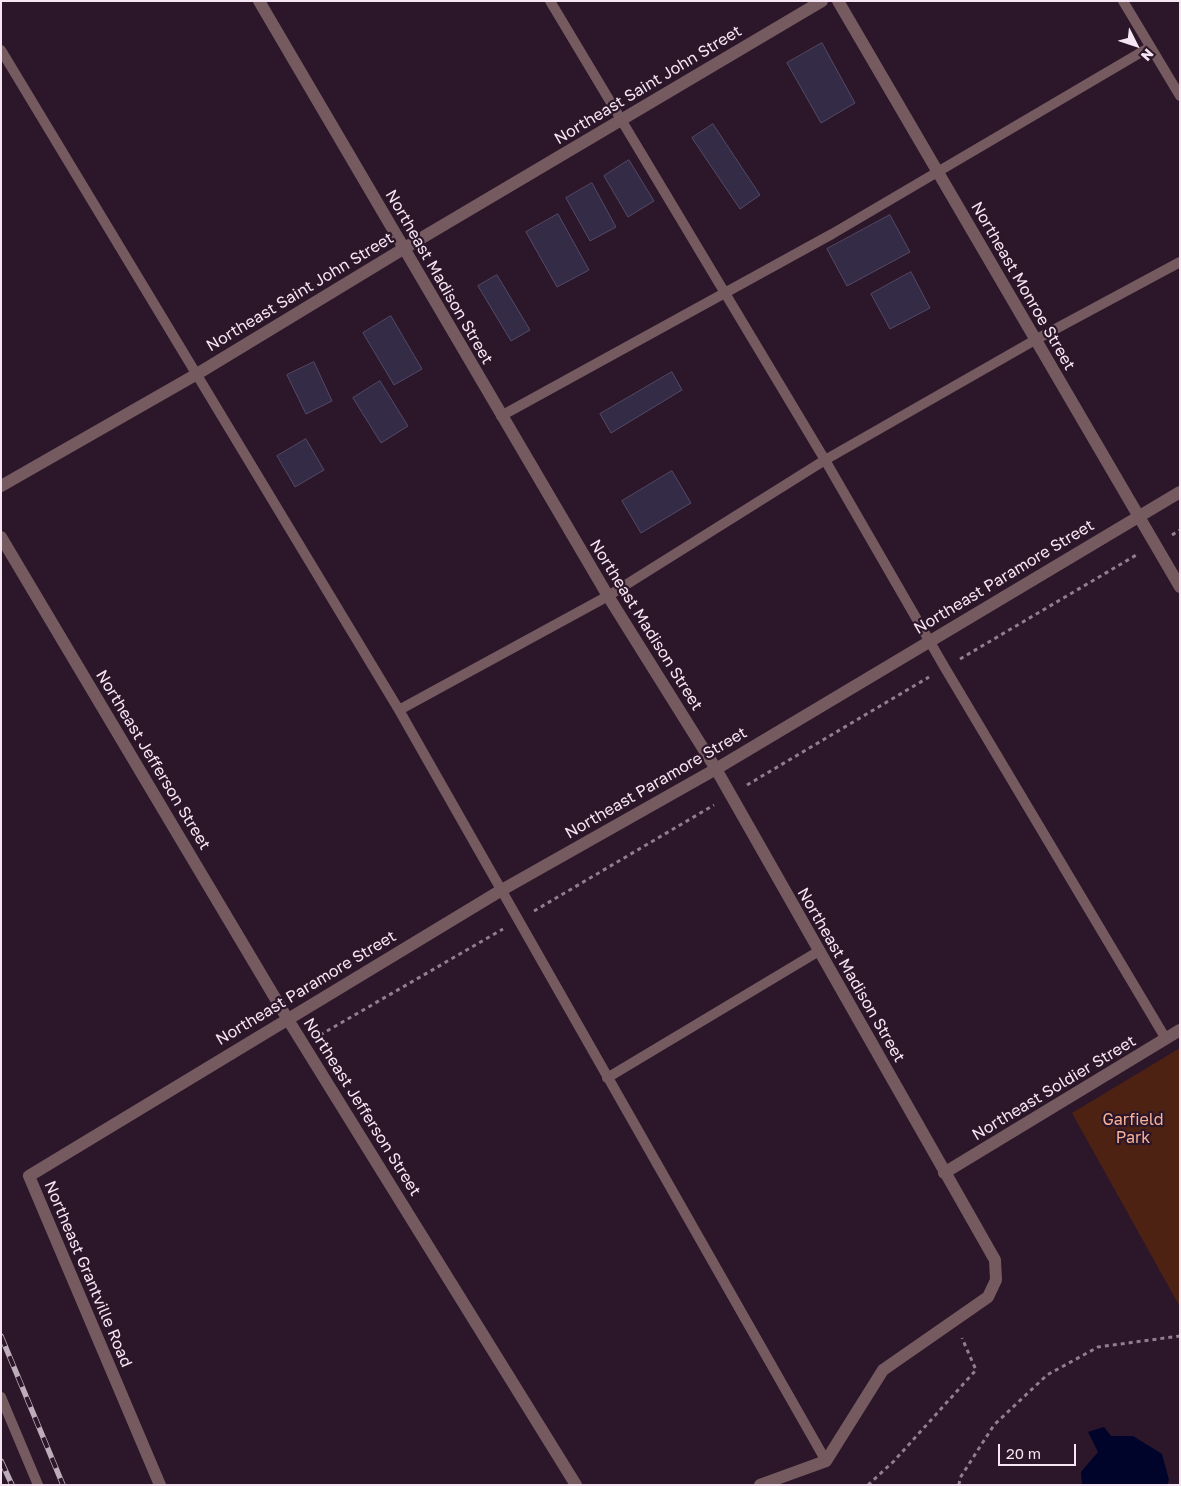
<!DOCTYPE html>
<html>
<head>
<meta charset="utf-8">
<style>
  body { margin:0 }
  #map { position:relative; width:1181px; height:1486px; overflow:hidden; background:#2c1629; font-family:"Golos Text",sans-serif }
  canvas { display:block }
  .frame { position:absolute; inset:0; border:2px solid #f6e6f3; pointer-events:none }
  .north { position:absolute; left:1111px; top:20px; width:50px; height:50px; -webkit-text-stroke:4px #2c1629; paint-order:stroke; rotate:131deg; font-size:14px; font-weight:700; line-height:20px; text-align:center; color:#f6e6f3 }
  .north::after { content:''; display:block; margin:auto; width:18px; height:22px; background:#f6e6f3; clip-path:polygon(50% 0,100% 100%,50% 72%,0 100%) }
  .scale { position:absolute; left:998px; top:1444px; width:78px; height:22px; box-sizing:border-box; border:2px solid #f6e6f3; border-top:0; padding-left:6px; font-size:15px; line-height:18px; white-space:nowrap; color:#f6e6f3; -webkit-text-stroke:4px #2c1629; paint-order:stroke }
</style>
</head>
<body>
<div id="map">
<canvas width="1181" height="1486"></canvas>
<div class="frame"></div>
<div class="north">N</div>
<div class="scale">20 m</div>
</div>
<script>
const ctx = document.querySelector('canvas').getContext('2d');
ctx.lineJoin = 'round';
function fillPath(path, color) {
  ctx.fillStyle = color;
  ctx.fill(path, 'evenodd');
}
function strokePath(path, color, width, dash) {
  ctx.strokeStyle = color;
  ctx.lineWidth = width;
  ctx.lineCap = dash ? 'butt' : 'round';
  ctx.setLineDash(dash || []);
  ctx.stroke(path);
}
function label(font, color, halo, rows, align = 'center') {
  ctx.font = font + ' "Golos Text",sans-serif';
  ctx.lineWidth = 4.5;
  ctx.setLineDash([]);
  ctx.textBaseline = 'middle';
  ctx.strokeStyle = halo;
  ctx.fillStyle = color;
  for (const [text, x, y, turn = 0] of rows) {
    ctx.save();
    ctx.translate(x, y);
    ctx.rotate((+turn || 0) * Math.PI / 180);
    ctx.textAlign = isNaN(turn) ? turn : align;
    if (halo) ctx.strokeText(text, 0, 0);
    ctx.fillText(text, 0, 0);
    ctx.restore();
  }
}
const green = new Path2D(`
  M1180 1048V1307L1072 1113Z`);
const water = new Path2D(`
  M1104 1427 1111 1436H1133L1162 1454 1169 1480 1167 1485H1082L1081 1472 1098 1452 1088 1432Z`);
const building = new Path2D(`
  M822 43 855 103 821 123 787 63Z
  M713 124 760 195 740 209 692 138Z
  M629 160 654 201 628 217 604 176Z
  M592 183 616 227 590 241 566 198Z
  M558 214 589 270 557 287 526 232Z
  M890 215 910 252 847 286 827 249Z
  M911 272 930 308 890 329 871 294Z
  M497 275 530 330 511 341 478 286Z
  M391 316 422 369 394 385 363 333Z
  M314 362 332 401 306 414 287 375Z
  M672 372 682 390 611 433 600 414Z
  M380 381 408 426 381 443 353 398Z
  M306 439 324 470 295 487 277 456Z
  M672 471 691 503 641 533 622 501Z`);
const path = new Path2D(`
  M1172 535 1180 530
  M960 659 1138 554
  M747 785 929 677
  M534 911 714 805
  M320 1035 503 929
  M868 1485 894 1461 976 1370 962 1338
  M959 1485 960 1478 994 1425 1047 1375 1098 1347 1180 1336`);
const service = new Path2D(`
  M550 1 825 460 945 668 1166 1039
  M1123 1 1180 96
  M1 50 399 710 826 1461
  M501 416 832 234 1150 47
  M399 710 608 596 825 460 1035 340 1180 262
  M607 1078 819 951
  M1 1397 38 1485`);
const minor = new Path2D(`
  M259 1 608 596 716 769 995 1260 996 1280 988 1297 883 1370 826 1461 760 1485
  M838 1 1180 587
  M1 486 197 374 403 249 822 1
  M1 537 287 1018 576 1485
  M944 1173 1180 1030
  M160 1485 29 1176 500 891 716 769 1180 492`);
const rail = new Path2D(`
  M1 1336 63 1485
  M1 1461 12 1485`);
const streetNames = [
  ["Northeast Saint John Street",648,85,-31],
  ["Northeast Madison Street",439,277,60],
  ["Northeast Monroe Street",1023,286,60],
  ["Northeast Saint John Street",300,292,-31],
  ["Northeast Paramore Street",1004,577,-31],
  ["Northeast Madison Street",646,625,58],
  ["Northeast Jefferson Street",153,760,59],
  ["Northeast Paramore Street",656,783,-30],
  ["Northeast Madison Street",851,975,60],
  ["Northeast Paramore Street",306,988,-31],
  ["Northeast Soldier Street",1054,1088,-31],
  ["Northeast Jefferson Street",362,1107,58],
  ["Northeast Grantville Road",88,1274,67]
];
const parkNames = [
  ["Garfield",1133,1120],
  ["Park",1133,1138]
];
fillPath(green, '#4e2213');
fillPath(water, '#00042b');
fillPath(building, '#342c47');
strokePath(building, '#534a67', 1);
strokePath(path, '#907d8d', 3, [4, 4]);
strokePath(service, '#755a5f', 10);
strokePath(minor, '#755a5f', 12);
strokePath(rail, '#bdacba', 5.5);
strokePath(rail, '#2c1629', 4, [11]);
label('16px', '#f6e6f3', '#2c1629', streetNames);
label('16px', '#f7b29a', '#2c1629', parkNames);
</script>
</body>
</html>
